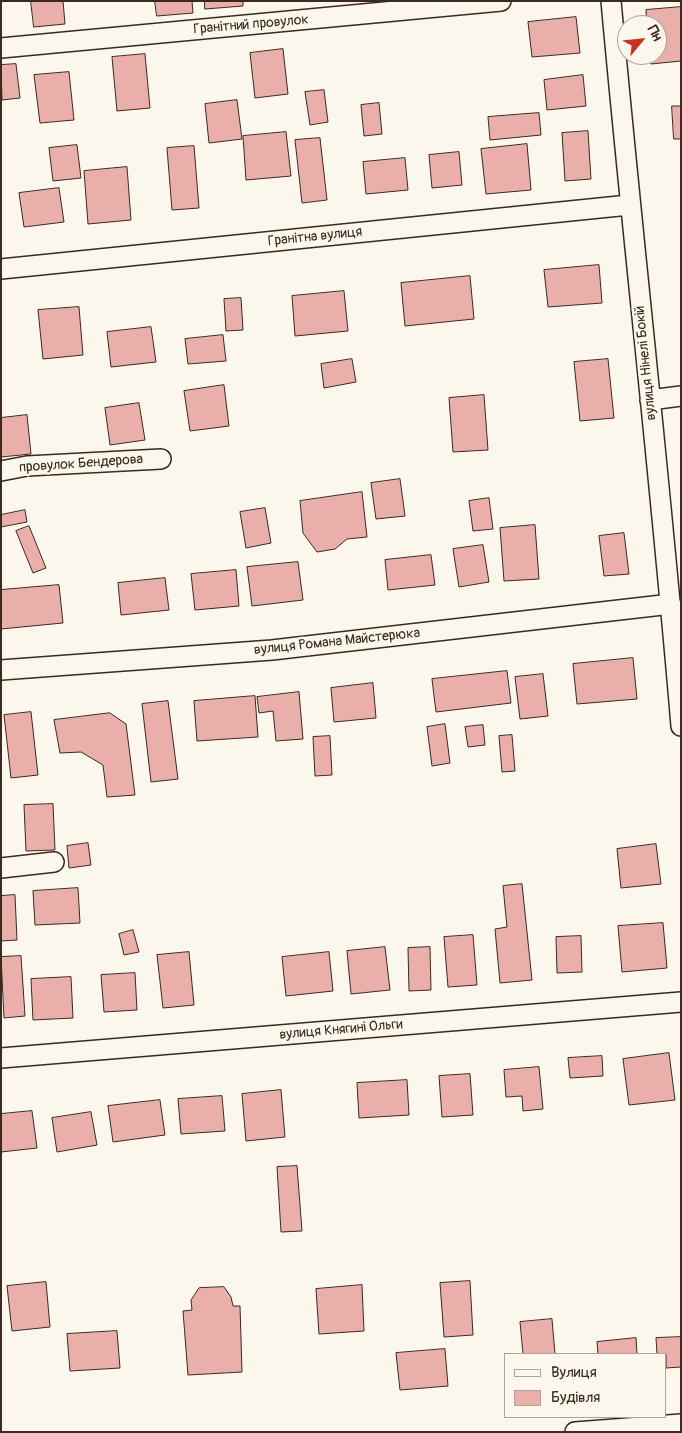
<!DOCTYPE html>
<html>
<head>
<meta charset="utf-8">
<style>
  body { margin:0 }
  #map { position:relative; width:682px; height:1433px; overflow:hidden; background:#fbf7ec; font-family:Pangolin,sans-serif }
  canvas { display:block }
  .frame { position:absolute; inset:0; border:2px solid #3b2a1e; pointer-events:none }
  .legend { position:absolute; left:504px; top:1353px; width:162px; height:65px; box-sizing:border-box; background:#fbf7ec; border:1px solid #aea59a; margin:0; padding:6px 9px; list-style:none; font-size:15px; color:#3b2a1e }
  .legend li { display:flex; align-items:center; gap:10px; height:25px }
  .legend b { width:25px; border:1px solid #aea59a }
  .north { position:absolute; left:617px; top:15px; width:50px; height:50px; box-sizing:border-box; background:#fbf7ec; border:1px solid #aea59a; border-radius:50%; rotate:62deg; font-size:14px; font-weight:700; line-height:20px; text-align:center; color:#3b2a1e }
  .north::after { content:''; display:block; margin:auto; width:18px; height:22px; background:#c8321e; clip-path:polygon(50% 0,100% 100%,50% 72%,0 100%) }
</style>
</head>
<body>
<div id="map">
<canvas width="682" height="1433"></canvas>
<div class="frame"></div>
<ul class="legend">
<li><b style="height:6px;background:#fbf7ec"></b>Вулиця</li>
<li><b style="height:14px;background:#eaafab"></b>Будівля</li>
</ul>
<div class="north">Пн</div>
</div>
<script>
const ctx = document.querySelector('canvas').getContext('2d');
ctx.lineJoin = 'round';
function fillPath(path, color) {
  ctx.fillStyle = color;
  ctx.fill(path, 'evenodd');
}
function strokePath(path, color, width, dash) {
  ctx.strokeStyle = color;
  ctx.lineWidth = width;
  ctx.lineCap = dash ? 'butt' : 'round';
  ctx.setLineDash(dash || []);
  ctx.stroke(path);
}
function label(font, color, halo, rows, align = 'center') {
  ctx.font = font + ' Pangolin,sans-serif';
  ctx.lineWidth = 4.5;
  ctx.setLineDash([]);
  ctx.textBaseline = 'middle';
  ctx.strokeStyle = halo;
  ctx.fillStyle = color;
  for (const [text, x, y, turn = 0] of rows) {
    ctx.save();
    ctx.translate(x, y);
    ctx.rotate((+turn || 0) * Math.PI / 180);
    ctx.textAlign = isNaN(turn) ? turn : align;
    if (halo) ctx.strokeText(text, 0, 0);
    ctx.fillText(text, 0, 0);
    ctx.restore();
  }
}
const building = new Path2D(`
  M31 1H63L65 24 34 27Z
  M155 1H192L193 13 157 16Z
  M205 1H243V6L205 9Z
  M681 7V61L651 64 650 55H657V25H647L646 10Z
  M576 17 580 53 532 57 528 22Z
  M283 49 288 94 255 98 250 53Z
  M145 54 150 108 117 111 112 57Z
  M16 64 20 98 2 100 1 65Z
  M69 72 74 120 40 123 34 75Z
  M583 75 586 106 547 110 544 80Z
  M324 90 328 122 310 125 305 92Z
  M237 100 242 139 209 143 205 104Z
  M379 103 382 134 364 136 361 105Z
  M672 106H681V139H674Z
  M539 113 541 135 490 140 488 117Z
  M588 131 591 179 565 181 562 133Z
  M286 132 291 176 246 180 243 136Z
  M320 138 327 200 302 203 295 140Z
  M527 144 531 190 486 194 481 149Z
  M77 145 81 178 53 181 49 148Z
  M194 146 199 208 172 210 167 148Z
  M459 152 462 185 432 188 429 155Z
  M405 158 408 190 366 194 363 162Z
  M127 167 131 220 88 224 84 171Z
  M59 188 64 222 24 227 19 193Z
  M599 265 602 303 548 307 544 270Z
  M470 276 474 319 405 326 401 283Z
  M344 291 348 331 295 336 292 296Z
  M241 298 243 330 226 331 224 299Z
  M79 307 83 355 43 359 38 310Z
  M151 327 156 362 111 367 107 332Z
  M223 335 226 361 188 364 185 339Z
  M352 359 356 382 324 388 321 364Z
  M608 359 614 418 580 421 574 362Z
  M224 385 229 426 190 431 184 391Z
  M484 395 488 450 453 452 449 398Z
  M139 403 145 440 110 445 105 408Z
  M27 415 31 454 1 457V418Z
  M400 479 405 516 376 519 371 483Z
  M362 492 367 537 347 539 335 549 317 552 303 533 300 501Z
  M489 498 493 529 473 531 469 501Z
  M265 508 271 543 246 548 240 512Z
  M25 510 27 522 1 527V515Z
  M535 525 539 579 504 581 500 528Z
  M29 526 46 568 33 573 16 531Z
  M624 533 629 574 604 576 599 536Z
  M483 545 489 582 459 587 453 549Z
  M431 555 435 585 388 590 385 560Z
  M298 562 303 600 252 606 247 567Z
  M236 570 239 606 195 610 191 574Z
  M165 578 169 610 121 615 118 583Z
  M59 585 63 623 1 629V590Z
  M633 658 637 699 577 704 573 664Z
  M507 671 511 703 436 712 432 679Z
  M543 674 548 716 520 719 515 677Z
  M373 683 376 718 334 722 331 688Z
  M299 692 303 739 276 741 273 711 259 713 257 697Z
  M255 696 258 737 197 741 194 701Z
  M168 701 178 779 151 782 142 704Z
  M31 712 38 775 11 778 4 715Z
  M110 713 126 724 135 795 107 797 103 765 81 752 60 753 54 720Z
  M445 724 450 763 432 766 427 727Z
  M483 725 485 745 468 747 465 727Z
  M512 735 515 771 502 772 499 736Z
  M330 736 332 775 315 776 313 737Z
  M53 804 55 850 26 851 24 805Z
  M88 843 91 865 69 868 67 846Z
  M656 844 661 884 621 888 617 849Z
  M522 884 532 980 500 983 495 929 507 927 503 886Z
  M78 888 80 923 35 925 33 891Z
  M15 895 17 940 1 941V896Z
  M663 923 667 968 622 972 618 926Z
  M133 930 139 952 124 955 119 934Z
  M473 935 477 985 448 987 444 937Z
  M581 936 582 972 557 973 556 937Z
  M385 947 390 990 351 994 347 951Z
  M430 947 431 990 409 991 408 948Z
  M189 952 194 1005 163 1008 157 955Z
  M329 952 333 991 286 996 282 957Z
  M21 956 25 1016 4 1018 1 957Z
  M135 973 137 1010 104 1012 101 975Z
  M71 977 73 1018 33 1020 31 979Z
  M669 1053 675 1100 629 1105 623 1059Z
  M602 1056 603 1076 570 1078 568 1058Z
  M539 1067 543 1109 523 1111 522 1096 506 1097 504 1070Z
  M470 1074 473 1115 442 1117 439 1076Z
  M407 1080 409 1115 359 1118 357 1083Z
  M281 1090 285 1137 246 1141 242 1094Z
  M222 1096 225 1131 181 1134 178 1099Z
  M160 1100 165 1135 113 1142 108 1106Z
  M32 1111 37 1148 1 1152V1114Z
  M91 1112 97 1145 57 1152 52 1118Z
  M297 1166 302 1231 281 1232 277 1167Z
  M470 1281 473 1335 444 1337 440 1283Z
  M46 1282 50 1327 12 1331 7 1286Z
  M362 1285 364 1331 319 1334 316 1289Z
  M224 1287 231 1297 233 1306H240L242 1372 188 1375 183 1311 192 1310 191 1300 199 1288Z
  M552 1319 555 1354H523L520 1322Z
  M117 1331 120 1368 70 1371 67 1334Z
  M681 1337V1367L666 1368V1354H657L656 1338Z
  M636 1338 637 1354H598L597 1342Z
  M445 1349 448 1386 400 1390 396 1353Z`);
const street = new Path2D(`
  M611 1C633 243 661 484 681 726
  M1 48 501 1
  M1 269 629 205
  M650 400 681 396
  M1 471 27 466 161 459
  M1 670 272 650 671 604
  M1 868 54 862
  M1 1058 681 1002
  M575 1432 681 1424`);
const streetNames = [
  ["Гранітний провулок",251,25,-5],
  ["Гранітна вулиця",315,237,-6],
  ["вулиця Нінелі Бокій",646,363,-96],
  ["провулок Бендерова",81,464,-4],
  ["вулиця Романа Майстерюка",337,642,-6],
  ["вулиця Княгині Ольги",341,1030,-5]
];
fillPath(building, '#eaafab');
strokePath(building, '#3b2a1e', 1);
strokePath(street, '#3b2a1e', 22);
strokePath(street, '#fbf7ec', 19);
label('14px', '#3b2a1e', '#fbf7ec', streetNames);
</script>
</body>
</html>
